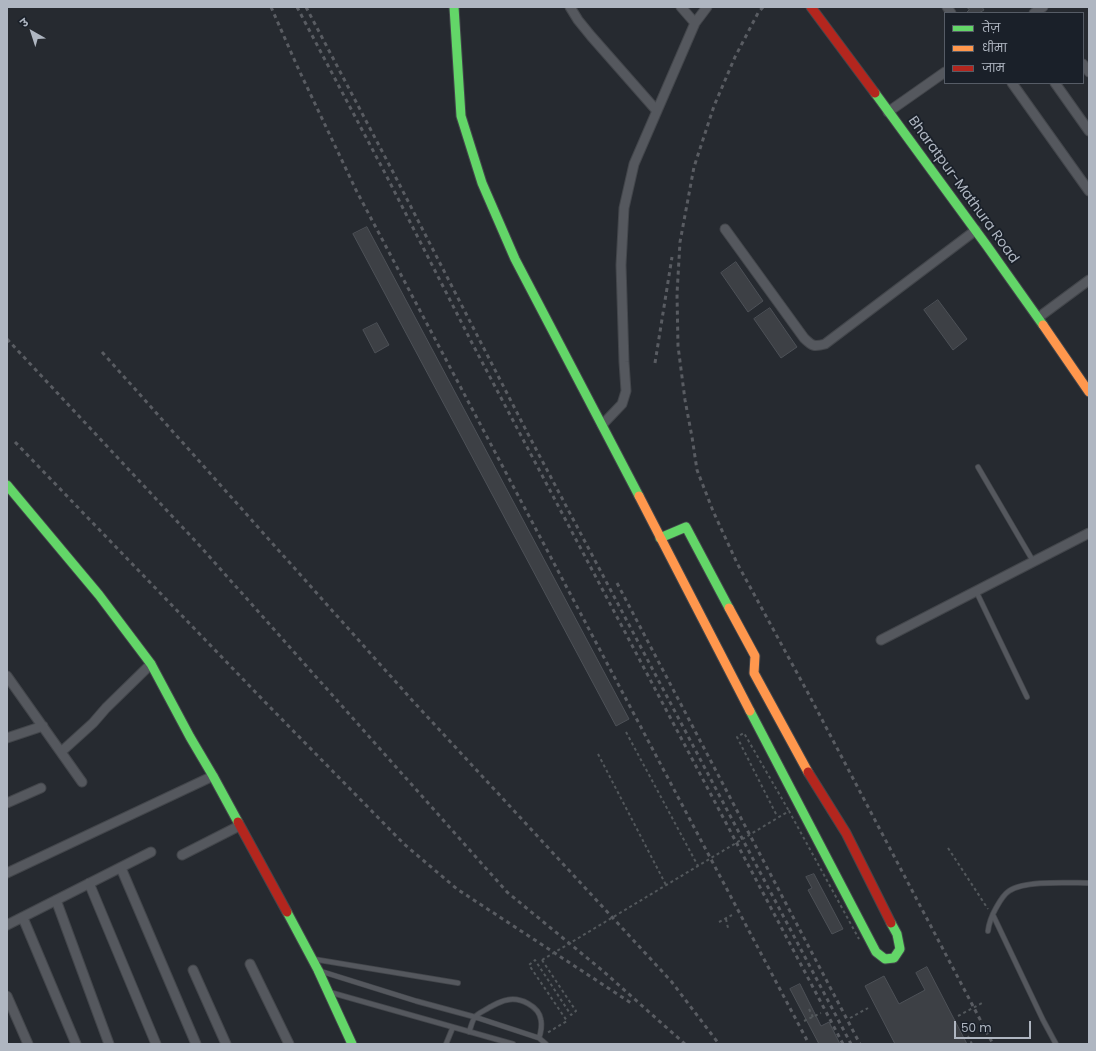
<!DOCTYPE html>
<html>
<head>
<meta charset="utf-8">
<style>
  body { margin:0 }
  #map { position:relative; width:1096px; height:1051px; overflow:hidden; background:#262a30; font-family:Poppins,"Noto Sans Devanagari",sans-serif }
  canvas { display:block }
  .frame { position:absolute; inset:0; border:8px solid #afb6c1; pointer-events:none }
  .legend { position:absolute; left:944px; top:12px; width:140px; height:72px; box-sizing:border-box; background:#1a2029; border:1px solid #565c66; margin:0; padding:5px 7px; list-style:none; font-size:12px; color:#afb6c1 }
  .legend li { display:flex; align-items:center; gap:8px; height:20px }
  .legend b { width:20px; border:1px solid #565c66 }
  .north { position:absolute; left:12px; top:12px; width:40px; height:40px; -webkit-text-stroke:3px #1a2029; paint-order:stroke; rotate:321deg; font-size:11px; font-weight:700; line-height:16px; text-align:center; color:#afb6c1 }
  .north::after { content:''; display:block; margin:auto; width:14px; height:18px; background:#afb6c1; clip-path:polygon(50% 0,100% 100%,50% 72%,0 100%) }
  .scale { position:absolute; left:954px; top:1021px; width:77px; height:18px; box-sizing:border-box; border:2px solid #afb6c1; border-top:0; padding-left:5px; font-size:12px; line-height:14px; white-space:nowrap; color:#afb6c1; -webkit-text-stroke:3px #1a2029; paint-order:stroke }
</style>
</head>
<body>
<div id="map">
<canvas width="1096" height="1051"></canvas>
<div class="frame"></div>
<ul class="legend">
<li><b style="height:5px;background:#63d668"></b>तेज़</li>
<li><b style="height:5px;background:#ff974d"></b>धीमा</li>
<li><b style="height:5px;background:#b3261e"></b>जाम</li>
</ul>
<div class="north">उ</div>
<div class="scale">50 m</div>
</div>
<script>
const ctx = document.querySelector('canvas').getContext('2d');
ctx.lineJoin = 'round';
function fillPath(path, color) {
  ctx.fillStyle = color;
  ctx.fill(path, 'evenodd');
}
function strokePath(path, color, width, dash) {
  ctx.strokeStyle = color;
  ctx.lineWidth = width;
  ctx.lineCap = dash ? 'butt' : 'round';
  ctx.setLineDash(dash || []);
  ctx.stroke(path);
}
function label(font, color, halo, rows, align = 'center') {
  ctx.font = font + ' Poppins,sans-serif';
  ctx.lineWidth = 3.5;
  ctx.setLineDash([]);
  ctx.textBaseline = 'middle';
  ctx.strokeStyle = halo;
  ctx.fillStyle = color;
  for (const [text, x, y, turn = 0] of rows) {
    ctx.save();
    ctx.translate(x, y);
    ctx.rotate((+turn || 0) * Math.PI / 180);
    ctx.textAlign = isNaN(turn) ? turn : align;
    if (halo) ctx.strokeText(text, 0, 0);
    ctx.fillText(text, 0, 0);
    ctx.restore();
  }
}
const building = new Path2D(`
  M967 7H982L984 10 979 13H966L969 10Z
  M367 227 629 719 616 726 353 234Z
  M736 262 763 301 748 312 721 273Z
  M938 300 967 339 953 350 924 310Z
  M770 308 797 347 781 358 754 319Z
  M377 323 389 345 375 353 363 330Z
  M814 874 843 929 832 934 808 890 812 888 806 877Z
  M927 967 967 1044H895L865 986 884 976 899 1004 925 990 916 973Z
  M800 984 821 1026 829 1022 840 1044H819L790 989Z`);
const path = new Path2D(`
  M626 732 698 866
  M598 754 666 885
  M776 814 737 737 744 733 789 811
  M948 848 988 909
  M726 919 728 928
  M719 922 732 915
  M542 960 576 1011 571 1015 535 960 529 965 567 1021 547 1033
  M809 1009 813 1017
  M850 1018 868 1008
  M804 1021 821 1013
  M968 1036 972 1044`);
const lane = new Path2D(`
  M978 467 1033 561
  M976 591 1027 697
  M993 915 1043 1020 1056 1044
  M988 931C989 923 992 915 996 908 1000 901 1003 895 1009 891 1025 880 1069 883 1089 883
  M313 959 458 983
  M320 971 416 1001 475 1017 539 1038 546 1044
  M329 992 513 1044
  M469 1032C471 1027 472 1021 475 1017 478 1013 486 1010 490 1007 496 1004 501 1001 507 1000 520 997 539 1006 541 1020 542 1026 541 1032 539 1038
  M446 1044 453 1027`);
const street = new Path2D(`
  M570 7 578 20 591 36 657 111
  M681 7 695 23
  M947 7 951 13
  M1034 13 1043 7
  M1083 64 1089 72
  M1012 83 1089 191
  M1055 83 1089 131
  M888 112 945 72
  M725 229 804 338C812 346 814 347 825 344L976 230
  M1039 317 1089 280
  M602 425 622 404 626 391 624 362 621 265 624 208 634 164 695 23 707 7
  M881 640 1089 533
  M7 676 82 782
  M7 738 43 726
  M61 752 93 723 106 708 151 664
  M7 803 41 788
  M182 855 239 826
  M121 868 196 1044
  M7 873 213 776
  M89 883 156 1044
  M56 900 109 1044
  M23 918 76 1044
  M7 925 151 852
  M250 964 289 1044
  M193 970 226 1044
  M7 996 28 1044`);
const fast = new Path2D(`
  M454 7 461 116 482 183 515 259 639 496
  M875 93 987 246 1043 325
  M7 485 99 595 151 664 190 737 213 776 238 822
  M660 538 686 527 729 608
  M750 711 876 952 885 959 894 958 900 949 897 934 891 923
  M287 912 318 970 352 1044`);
const slow = new Path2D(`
  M1043 325 1089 392
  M639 496 750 711
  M729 608 755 656 754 673 808 772`);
const jam = new Path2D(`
  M811 7 875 93
  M808 772 846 833 891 923
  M238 822 287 912`);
const rail = new Path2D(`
  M271 7 298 68 356 190 809 1044
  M297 7 386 175 472 343 843 1044
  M306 7 393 172 528 434 851 1044
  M763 7 758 13 735 57 714 106 694 167 680 242 677 294 678 346 685 400 692 437 697 470 713 511 737 563 808 693 993 1044
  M7 339 200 546 507 892 603 971 685 1044
  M102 352 411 699 671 981 719 1044
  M655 363 672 257
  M15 442 264 701 404 844 457 889 631 1003
  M617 583 860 1044`);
const pathBridge = new Path2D(`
  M542 960 789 811 859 939
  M958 1016 984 1002`);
const streetNames = [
  ["Bharatpur-Mathura Road",963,190,54]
];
fillPath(building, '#3d4045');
strokePath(building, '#4d5157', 1);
strokePath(lane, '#43464b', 6);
strokePath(street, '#43464b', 11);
strokePath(fast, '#43464b', 11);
strokePath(slow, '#43464b', 11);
strokePath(jam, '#43464b', 11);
strokePath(path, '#53585c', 2, [3, 3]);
strokePath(lane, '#55585e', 4.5);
strokePath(street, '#55585e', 9);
strokePath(fast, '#63d668', 9);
strokePath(slow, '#ff974d', 9);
strokePath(jam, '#b3261e', 9);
strokePath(rail, '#595c62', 3, [4, 4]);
strokePath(pathBridge, '#53585c', 2, [3, 3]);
label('14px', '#afb6c1', '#1a2029', streetNames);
</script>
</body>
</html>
